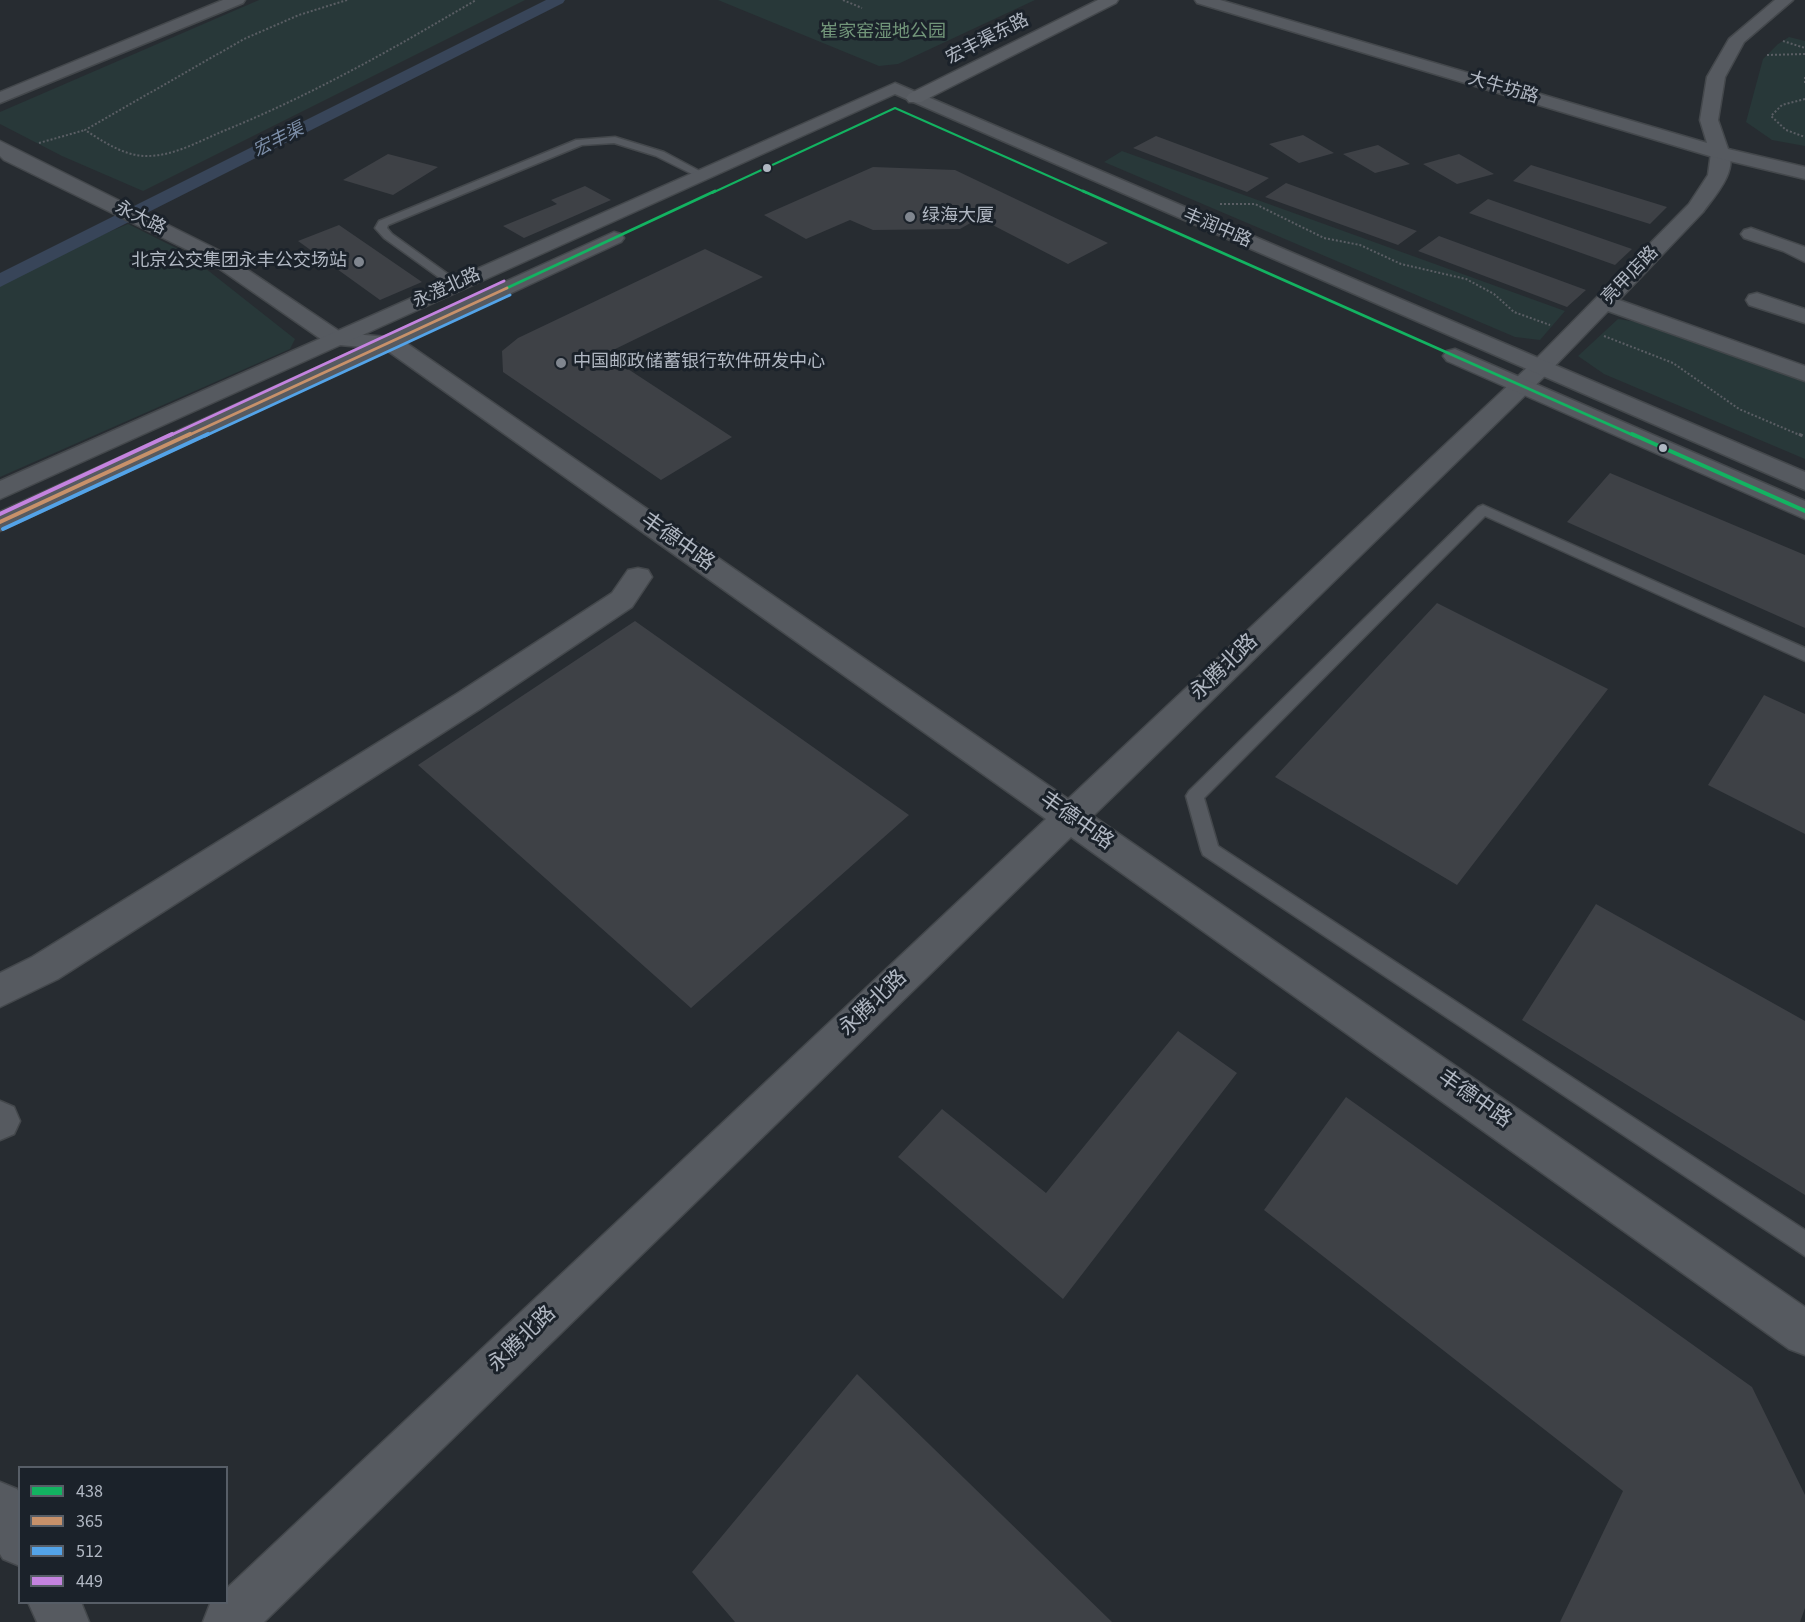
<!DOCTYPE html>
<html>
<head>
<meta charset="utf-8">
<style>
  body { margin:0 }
  #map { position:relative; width:1805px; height:1622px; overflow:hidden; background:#272c31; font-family:"Source Sans 3",sans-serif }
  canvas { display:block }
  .legend { position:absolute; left:18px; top:1466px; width:210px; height:138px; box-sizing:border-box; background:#1b222a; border:2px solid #575e67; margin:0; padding:8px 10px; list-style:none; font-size:18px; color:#b0b7c2 }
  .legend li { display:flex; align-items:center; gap:12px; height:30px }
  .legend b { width:30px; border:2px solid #575e67 }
</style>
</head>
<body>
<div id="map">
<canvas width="1805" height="1622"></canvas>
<ul class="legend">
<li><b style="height:8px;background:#13b361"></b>438</li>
<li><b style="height:8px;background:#c7916a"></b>365</li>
<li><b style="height:8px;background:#53a3e8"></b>512</li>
<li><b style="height:8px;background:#c483df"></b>449</li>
</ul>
</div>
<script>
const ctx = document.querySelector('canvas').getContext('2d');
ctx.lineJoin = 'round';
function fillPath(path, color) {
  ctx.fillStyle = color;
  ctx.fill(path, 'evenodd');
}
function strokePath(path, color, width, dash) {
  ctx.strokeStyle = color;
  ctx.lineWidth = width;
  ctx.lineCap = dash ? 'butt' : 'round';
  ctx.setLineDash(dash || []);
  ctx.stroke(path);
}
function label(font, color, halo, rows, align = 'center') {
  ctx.font = font + ' "Source Sans 3","Noto Sans SC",sans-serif';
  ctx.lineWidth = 6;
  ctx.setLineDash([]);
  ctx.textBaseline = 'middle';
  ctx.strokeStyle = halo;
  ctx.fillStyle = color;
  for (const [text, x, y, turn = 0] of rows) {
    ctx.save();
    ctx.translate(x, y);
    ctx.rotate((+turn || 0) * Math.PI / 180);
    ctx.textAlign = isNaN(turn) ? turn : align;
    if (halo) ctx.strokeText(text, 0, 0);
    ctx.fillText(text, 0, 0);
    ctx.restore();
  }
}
const green = new Path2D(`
  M259 0H525L143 191 62 156 0 124V112Z
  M718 0H1035L898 64 879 66Z
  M1789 37 1805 41V146L1772 140 1746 122 1763 59 1778 44Z
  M1122 151 1565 311 1540 340 1515 337 1104 162Z
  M128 224 186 253 295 339 290 349 0 477V278Z
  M1618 319 1651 324 1805 380V459L1604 374 1578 356Z`);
const canal = new Path2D(`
  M546 0H565L563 3 0 287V273Z`);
const building = new Path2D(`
  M1303 135 1334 153 1299 163 1269 144Z
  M1156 136 1269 178 1247 192 1133 148Z
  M1378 145 1410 164 1375 173 1343 154Z
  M388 154 438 167 393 195 343 180Z
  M1459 154 1494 174 1457 184 1423 164Z
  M1531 165 1667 207 1650 224 1513 181Z
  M873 167 955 170 1108 243 1068 264 979 218 960 229 873 230 850 220 806 239 764 215Z
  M1286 183 1417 231 1398 245 1265 197Z
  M585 186 611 200 524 238 503 226 557 204 551 200Z
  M1488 199 1632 249 1615 265 1469 213Z
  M339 225 422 282 380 300 298 241Z
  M1439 236 1586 290 1567 307 1418 251Z
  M705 249 763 277 605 354 732 437 661 480 503 372 502 351 518 338Z
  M1610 473 1805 555V628L1567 522Z
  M1437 603 1608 689 1457 885 1275 777Z
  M635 621 909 815 691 1008 418 765Z
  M1764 695 1805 714V834L1708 785Z
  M1596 904 1805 1021V1195L1522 1020Z
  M1178 1031 1237 1073 1063 1299 898 1157 942 1109 1046 1193Z
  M1346 1097 1752 1387 1805 1495V1608L1800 1622H1560L1623 1491 1264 1210Z
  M857 1374 1112 1622H735L692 1572Z`);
const pathFar1 = new Path2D(`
  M347 0 299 15 244 39 85 130C104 142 124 156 147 156 173 156 198 142 221 132 310 96 393 49 476 0
  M843 0 862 8
  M1783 41 1805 48
  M1767 55 1805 54
  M1805 77V83
  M1805 99 1782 105 1771 116 1786 130 1805 137
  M39 143 85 130
  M1220 204H1255L1324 238 1360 245 1401 264 1466 279 1494 294 1514 312 1550 325
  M1604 336 1673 363 1739 409 1802 436`);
const path = new Path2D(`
  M1799 434 1805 437`);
const service = new Path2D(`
  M615 137 664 152 707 175 706 177H698L656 156 614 143 582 145 388 225 387 228 392 234 459 282 461 285 455 289 384 238 375 228 379 221 576 140Z
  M1483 505 1805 648V661L1485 516 1204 798 1218 846 1805 1230V1256L1203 855 1201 850 1186 796 1189 791 1478 507Z`);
const minor = new Path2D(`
  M223 0H245L243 3 0 103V92Z
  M0 141 218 250 342 333 399 338 1068 799 1532 363 1689 204 1708 175 1711 153 1713 149H1727C1740 169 1714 197 1703 212L1619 300 1805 366V381L1608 311 1548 373 1093 816 1805 1307V1355L1789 1349 1071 837 264 1622H203L210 1604 226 1602V1589L1046 819 385 349 328 344 204 258 4 160 0 156Z
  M1751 228 1805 247V262L1783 251 1744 238 1741 234 1744 230Z
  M1757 293 1805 309V323L1749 305 1746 300 1749 295Z
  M638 568 648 570 652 577 632 607 480 709 58 979 0 1007V973L32 957 458 693 612 593 628 570Z
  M0 1101 14 1107 20 1121 14 1134 0 1140Z`);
const tertiary = new Path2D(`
  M1195 0H1220L1707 143 1700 120 1707 77 1729 39 1775 0H1793L1744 42 1725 77 1718 120 1728 149 1805 167V179L1713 157 1197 3Z
  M895 83 1805 472V490L895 94 0 499V481Z
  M614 232 621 234 624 238 621 242 0 531V512Z
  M1455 349 1805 501V519L1447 361 1443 356 1447 351Z
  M0 1482 17 1489 20 1494V1566L3 1559 0 1554Z
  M28 1602H81L89 1622H37Z`);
const secondary = new Path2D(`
  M1098 0H1118L1116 3 921 102H909L906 98 909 94Z`);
const bus1Far2 = new Path2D(`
  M712 193 895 108 1087 193`);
const bus1Far1 = new Path2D(`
  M1083 191 1635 436
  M507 288 715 191`);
const bus1 = new Path2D(`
  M1632 434 1805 511`);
const bus2Far1 = new Path2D(`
  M187 436 507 288`);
const bus2 = new Path2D(`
  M0 522 190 434`);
const bus3Far1 = new Path2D(`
  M205 436 510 295`);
const bus3 = new Path2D(`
  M3 529 208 434`);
const bus4Far1 = new Path2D(`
  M169 436 504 281`);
const bus4 = new Path2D(`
  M0 514 172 434`);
const markers = [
  [767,168,5,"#b0b7c2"],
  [910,217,6,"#80868f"],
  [359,262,6,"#80868f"],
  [561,363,6,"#80868f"],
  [1663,448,5,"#b0b7c2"]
];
const farParknames = [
  ["崔家窑湿地公园",883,33]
];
const farStreetnames = [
  ["宏丰渠东路",988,40,-27],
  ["大牛坊路",1503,89,16],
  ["永大路",140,219,26],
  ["丰润中路",1217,229,23],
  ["亮甲店路",1631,276,-46],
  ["永澄北路",447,289,-24]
];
const farWaternames = [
  ["宏丰渠",279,141,-27]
];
const farPoinames = [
  ["绿海大厦",922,217],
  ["北京公交集团永丰公交场站",347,262,"right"],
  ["中国邮政储蓄银行软件研发中心",573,363]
];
const streetNames = [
  ["丰德中路",677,543,35],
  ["永腾北路",1225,668,-44],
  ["丰德中路",1076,822,35],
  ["永腾北路",874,1004,-44],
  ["丰德中路",1474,1100,35],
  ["永腾北路",523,1340,-44]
];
fillPath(green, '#283839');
fillPath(canal, '#384559');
fillPath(building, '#3e4146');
strokePath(service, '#44484c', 3);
strokePath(minor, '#44484c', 3);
strokePath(tertiary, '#44484c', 3);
strokePath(secondary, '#44484c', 3);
strokePath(pathFar1, '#5a5e64', 2, [2, 2]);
strokePath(path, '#5a5e64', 3, [4, 4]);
fillPath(service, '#565a60');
fillPath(minor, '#565a60');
fillPath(tertiary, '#565a60');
fillPath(secondary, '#5a5e64');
strokePath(bus1Far2, '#13b361', 2);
strokePath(bus1Far1, '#13b361', 3);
strokePath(bus1, '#13b361', 4);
strokePath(bus2Far1, '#c7916a', 3);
strokePath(bus2, '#c7916a', 4);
strokePath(bus3Far1, '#53a3e8', 3);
strokePath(bus3, '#53a3e8', 4);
strokePath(bus4Far1, '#c483df', 3);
strokePath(bus4, '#c483df', 4);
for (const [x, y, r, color] of markers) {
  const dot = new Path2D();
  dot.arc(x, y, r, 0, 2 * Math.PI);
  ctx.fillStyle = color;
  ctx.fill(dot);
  strokePath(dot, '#1b222a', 2);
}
label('18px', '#72967a', '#1b222a', farParknames);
label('18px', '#b0b7c2', '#1b222a', farStreetnames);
label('italic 18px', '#7c8ea8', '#1b222a', farWaternames);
label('18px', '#b0b7c2', '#1b222a', farPoinames, 'left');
label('21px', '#b0b7c2', '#1b222a', streetNames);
</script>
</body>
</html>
